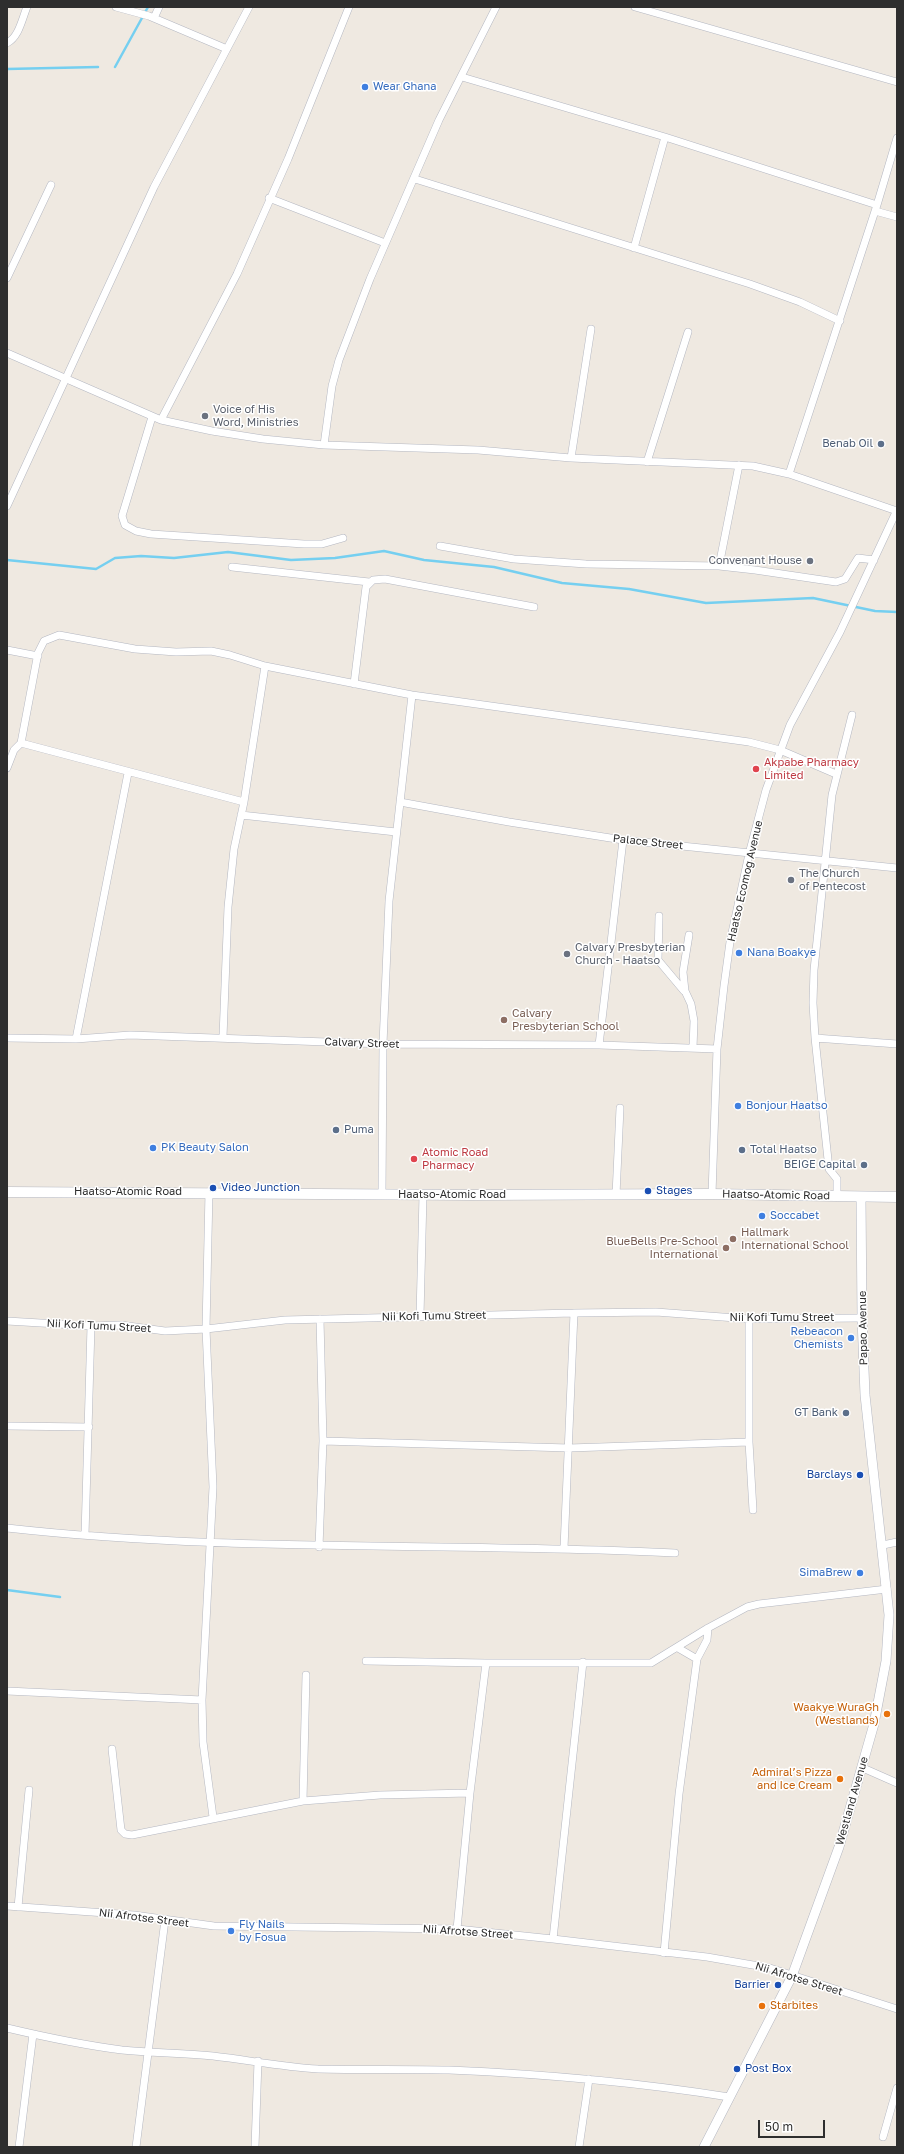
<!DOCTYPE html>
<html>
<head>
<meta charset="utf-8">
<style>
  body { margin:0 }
  #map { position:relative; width:904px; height:2154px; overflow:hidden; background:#efe9e1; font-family:"Golos Text",sans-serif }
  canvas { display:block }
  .frame { position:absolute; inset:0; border:8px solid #2e2e2e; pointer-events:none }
  .scale { position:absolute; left:758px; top:2120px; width:67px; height:18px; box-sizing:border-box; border:2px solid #2e2e2e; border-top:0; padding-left:5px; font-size:12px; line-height:14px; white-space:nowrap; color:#2e2e2e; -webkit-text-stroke:3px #fff; paint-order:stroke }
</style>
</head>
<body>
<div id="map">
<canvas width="904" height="2154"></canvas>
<div class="frame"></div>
<div class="scale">50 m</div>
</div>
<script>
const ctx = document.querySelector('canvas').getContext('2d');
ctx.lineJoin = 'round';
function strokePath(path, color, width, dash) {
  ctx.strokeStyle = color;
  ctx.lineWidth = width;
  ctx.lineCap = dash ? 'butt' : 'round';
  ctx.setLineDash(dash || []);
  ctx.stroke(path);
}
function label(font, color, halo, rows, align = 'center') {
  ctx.font = font + ' "Golos Text",sans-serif';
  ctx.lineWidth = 3;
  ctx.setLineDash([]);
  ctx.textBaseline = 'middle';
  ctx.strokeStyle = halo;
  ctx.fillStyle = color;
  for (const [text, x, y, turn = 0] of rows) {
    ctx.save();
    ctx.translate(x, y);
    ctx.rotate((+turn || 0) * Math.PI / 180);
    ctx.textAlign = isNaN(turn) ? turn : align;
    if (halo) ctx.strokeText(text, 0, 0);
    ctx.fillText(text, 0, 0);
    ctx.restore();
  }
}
const stream = new Path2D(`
  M115 67 148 7
  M7 69 98 67
  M7 560 96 569 115 558 141 556 174 558 228 552 291 560 335 558 384 551 424 560 494 567 562 583 629 589 706 603 813 598 875 611 897 612
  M7 1590 60 1597`);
const minor = new Path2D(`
  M116 7 149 16 227 49
  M635 7 897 82
  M154 18 159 7
  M7 43C19 37 22 19 27 7
  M462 77 665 137 877 205
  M415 179 750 284 800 302 840 321
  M269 198 385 243
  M875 211 897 217
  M634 248 665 137
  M7 278 51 185
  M7 353 161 420 212 431 263 439 324 445 478 450 571 458 753 466 789 474 897 511
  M152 417 122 516 125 525 136 531 151 534 304 544H322L343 538
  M161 420 237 274 288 159 349 7
  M324 445 332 386 339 360 370 279 439 120 496 7
  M571 458 591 329
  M647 462 688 332
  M789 474 877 205 897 138
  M7 506 154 187 249 7
  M440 546 514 559 586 564 719 566 739 465
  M719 566 755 570 836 582 845 579 858 558 874 560
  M232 567 369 582
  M7 650 38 656
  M354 684 366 587 373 580 385 579 534 607
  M21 743 244 802
  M7 768 14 750 21 743 38 653 44 641 59 635 135 649 176 652 211 651 230 655 265 666 412 695 749 742 780 750 836 774
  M400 802 509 822 623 840 897 868
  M241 815 396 832
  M659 916 658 960 684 991
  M689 935 683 972 685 991 691 1004 694 1021 693 1048
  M223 1037 228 907 234 849 244 802 265 666
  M7 1038 76 1039 130 1035 383 1044 599 1045 717 1049
  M815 1038 897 1044
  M76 1039 128 773
  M599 1045 623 840
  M209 1192 206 1329 213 1487 202 1700 203 1742 213 1817
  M382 1194 383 1044 389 901 412 695
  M712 1194 717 1049 724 986 730 942 749 854 766 790 790 725 840 632 897 510
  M616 1195 620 1108
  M837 1196V1179L829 1169 815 1038 813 1003 814 970 832 795 852 715
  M420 1316 423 1195
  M749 1319V1442L753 1510
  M7 1321 91 1326 121 1325 165 1331 206 1329 285 1320 574 1313 656 1312 749 1319 862 1318
  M7 1426 89 1427
  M323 1441 569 1448 749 1442
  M7 1528C229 1553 452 1542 675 1553
  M85 1535 91 1326
  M883 1545 897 1542
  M319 1547 323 1441 320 1319
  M564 1548 574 1313
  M678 1648 697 1659
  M366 1661 486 1663H651L708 1628 747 1607 759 1604 887 1589
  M7 1691 202 1700
  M112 1749 121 1830 125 1834 132 1835 303 1801 380 1795 470 1793
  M863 1768 897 1783
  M303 1801 306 1675
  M7 1906 134 1915 214 1926 457 1929 553 1939 707 1957 770 1968 897 2009
  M18 1907 29 1790
  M457 1929 470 1793 486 1663
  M553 1939 583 1662
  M664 1953 679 1794 697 1659 707 1640 708 1628
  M7 2028C45 2037 83 2045 122 2050 152 2053 183 2053 213 2056 248 2060 283 2067 318 2069 362 2070 406 2069 449 2070 543 2074 636 2082 729 2097
  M883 2137 897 2088
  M19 2147 33 2034
  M136 2147 165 1920
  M255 2147 258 2061
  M579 2147 589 2079`);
const tertiary = new Path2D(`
  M704 2147 792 1976 839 1847 874 1724 886 1661 889 1615 865 1395 862 1318 861 1197`);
const secondary = new Path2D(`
  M7 1192 471 1195 712 1194 897 1197`);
const markers = [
  [365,87,4,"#3f7fe0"],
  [205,416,4,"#6b7280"],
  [881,444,4,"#5c6f8a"],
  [810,561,4,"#6b7280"],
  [756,769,4,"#e0444e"],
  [791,880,4,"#6b7280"],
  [739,953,4,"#3f7fe0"],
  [567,954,4,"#6b7280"],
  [504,1020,4,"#8d6e63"],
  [738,1106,4,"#3f7fe0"],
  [336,1130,4,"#5c6f8a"],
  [153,1148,4,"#3f7fe0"],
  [742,1150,4,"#5c6f8a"],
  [414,1159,4,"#e0444e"],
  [864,1165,4,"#5c6f8a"],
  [213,1188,4,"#1a4fb4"],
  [648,1191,4,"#1a4fb4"],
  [762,1216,4,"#3f7fe0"],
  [733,1239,4,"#8d6e63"],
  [726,1248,4,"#8d6e63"],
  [851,1338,4,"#3f7fe0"],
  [846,1413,4,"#5c6f8a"],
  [860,1475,4,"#1a4fb4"],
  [860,1573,4,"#3f7fe0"],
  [887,1714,4,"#e8710a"],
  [840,1779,4,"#e8710a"],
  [231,1931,4,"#3f7fe0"],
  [778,1985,4,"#1a4fb4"],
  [762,2006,4,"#e8710a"],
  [737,2069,4,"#1a4fb4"]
];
const shopNames = [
  ["Wear Ghana",373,87],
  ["Nana Boakye",747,953],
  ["Bonjour Haatso",746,1106],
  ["PK Beauty Salon",161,1148],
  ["Soccabet",770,1216],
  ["Rebeacon",843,1332,"right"],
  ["Chemists",843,1345,"right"],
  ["SimaBrew",852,1573,"right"],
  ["Fly Nails",239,1925],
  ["by Fosua",239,1938]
];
const worshipNames = [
  ["Voice of His",213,410],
  ["Word, Ministries",213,423],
  ["Convenant House",802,561,"right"],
  ["The Church",799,874],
  ["of Pentecost",799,887],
  ["Calvary Presbyterian",575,948],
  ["Church - Haatso",575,961]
];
const serviceNames = [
  ["Benab Oil",873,444],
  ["Puma",344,1130,"left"],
  ["Total Haatso",750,1150,"left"],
  ["BEIGE Capital",856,1165],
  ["GT Bank",838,1413]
];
const healthNames = [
  ["Akpabe Pharmacy",764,763],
  ["Limited",764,776],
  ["Atomic Road",422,1153],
  ["Pharmacy",422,1166]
];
const streetNames = [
  ["Palace Street",648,842,6],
  ["Haatso Ecomog Avenue",745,881,-77],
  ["Calvary Street",362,1043,2],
  ["Haatso-Atomic Road",128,1192],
  ["Haatso-Atomic Road",452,1195],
  ["Haatso-Atomic Road",776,1195,1],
  ["Nii Kofi Tumu Street",434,1316,-1],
  ["Nii Kofi Tumu Street",782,1318],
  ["Nii Kofi Tumu Street",99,1326,3],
  ["Papao Avenue",863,1328,-91],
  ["Westland Avenue",852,1801,-74],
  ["Nii Afrotse Street",144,1918,7],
  ["Nii Afrotse Street",468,1932,4],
  ["Nii Afrotse Street",799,1979,17]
];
const educationNames = [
  ["Calvary",512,1014],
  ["Presbyterian School",512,1027],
  ["Hallmark",741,1233],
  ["International School",741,1246],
  ["BlueBells Pre-School",718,1242,"right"],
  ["International",718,1255,"right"]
];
const transitNames = [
  ["Video Junction",221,1188],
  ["Stages",656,1191],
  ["Barclays",852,1475,"right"],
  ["Barrier",770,1985,"right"],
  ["Post Box",745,2069]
];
const foodNames = [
  ["Waakye WuraGh",879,1708],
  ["(Westlands)",879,1721],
  ["Admiral’s Pizza",832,1773],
  ["and Ice Cream",832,1786],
  ["Starbites",770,2006,"left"]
];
strokePath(stream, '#75cff0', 2.5);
strokePath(minor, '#b4b7c1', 8);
strokePath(tertiary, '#b4b7c1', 10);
strokePath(secondary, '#b4b7c1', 11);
strokePath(minor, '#fff', 7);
strokePath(tertiary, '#fff', 9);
strokePath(secondary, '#fff', 10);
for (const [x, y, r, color] of markers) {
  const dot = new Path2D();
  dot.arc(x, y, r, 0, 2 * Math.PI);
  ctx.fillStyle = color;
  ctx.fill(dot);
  strokePath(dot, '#fff', 1.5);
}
label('11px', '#366cbe', '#fff', shopNames, 'left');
label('11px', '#5b616d', '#fff', worshipNames, 'left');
label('11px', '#4e5e75', '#fff', serviceNames, 'right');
label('11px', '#be3a42', '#fff', healthNames, 'left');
label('11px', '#2e2e2e', '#fff', streetNames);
label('11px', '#785e54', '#fff', educationNames, 'left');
label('11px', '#164399', '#fff', transitNames, 'left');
label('11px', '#c56008', '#fff', foodNames, 'right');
</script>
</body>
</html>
